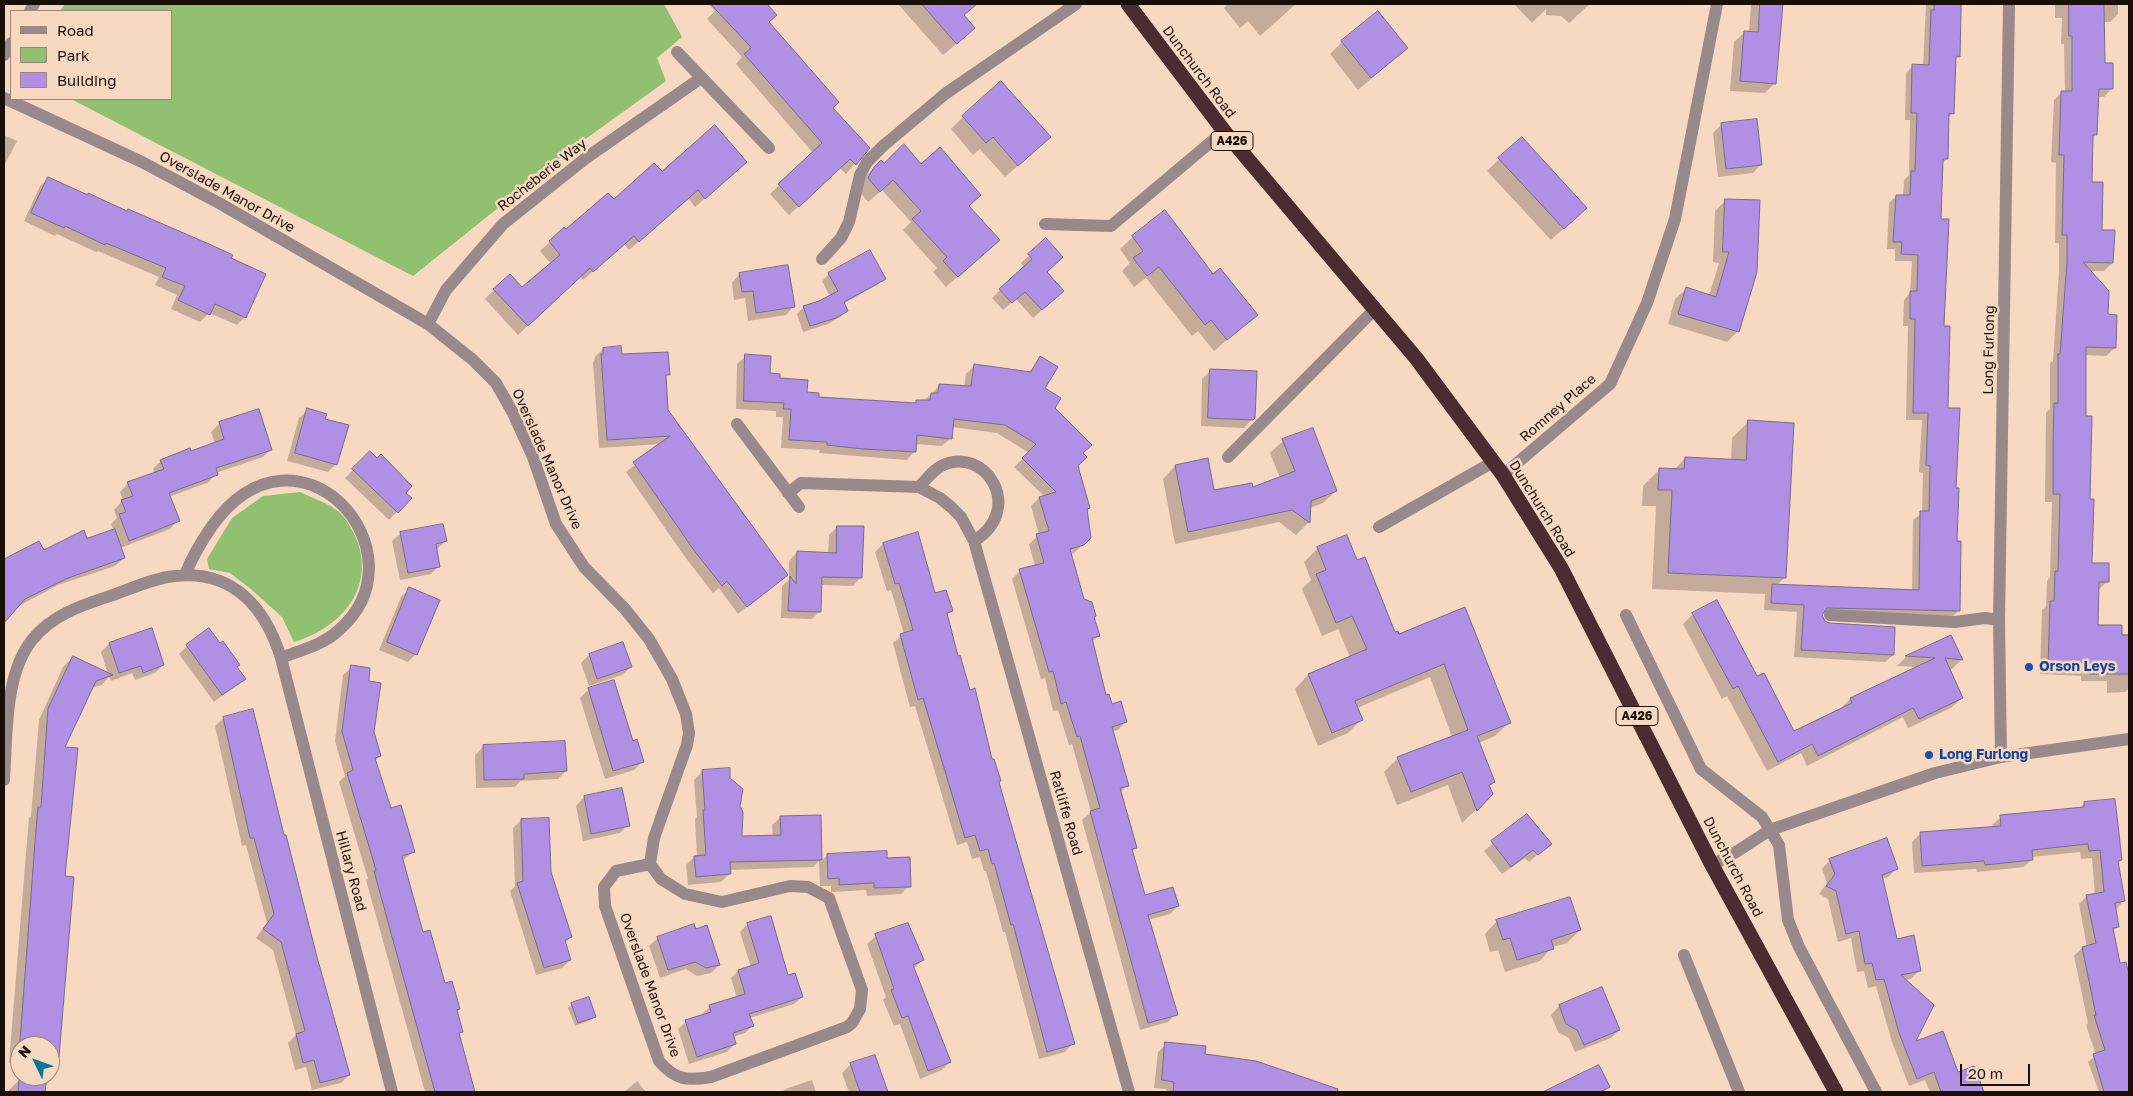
<!DOCTYPE html>
<html>
<head>
<meta charset="utf-8">
<style>
  body { margin:0 }
  #map { position:relative; width:2133px; height:1096px; overflow:hidden; background:#f7d8c1; font-family:"Golos Text",sans-serif }
  canvas { display:block }
  .frame { position:absolute; inset:0; border:5px solid #190f07; pointer-events:none }
  .legend { position:absolute; left:10px; top:10px; width:162px; height:90px; box-sizing:border-box; background:#f7d8c1; border:1px solid #9e8877; margin:0; padding:6px 9px; list-style:none; font-size:15px; color:#190f07 }
  .legend li { display:flex; align-items:center; gap:10px; height:25px }
  .legend b { width:25px; border:1px solid #9e8877 }
  .north { position:absolute; left:10px; top:1036px; width:50px; height:50px; box-sizing:border-box; background:#f7d8c1; border:1px solid #9e8877; border-radius:50%; rotate:312deg; font-size:14px; font-weight:700; line-height:20px; text-align:center; color:#190f07 }
  .north::after { content:''; display:block; margin:auto; width:18px; height:22px; background:#0477a0; clip-path:polygon(50% 0,100% 100%,50% 72%,0 100%) }
  .scale { position:absolute; left:1960px; top:1064px; width:70px; height:22px; box-sizing:border-box; border:2px solid #190f07; border-top:0; padding-left:6px; font-size:15px; line-height:18px; white-space:nowrap; color:#190f07; -webkit-text-stroke:4px #f7d8c1; paint-order:stroke }
</style>
</head>
<body>
<div id="map">
<canvas width="2133" height="1096"></canvas>
<div class="frame"></div>
<ul class="legend">
<li><b style="height:6px;background:#9a898b"></b>Road</li>
<li><b style="height:14px;background:#91c071"></b>Park</li>
<li><b style="height:14px;background:#b08fe4"></b>Building</li>
</ul>
<div class="north">N</div>
<div class="scale">20 m</div>
</div>
<script>
const ctx = document.querySelector('canvas').getContext('2d');
ctx.lineJoin = 'round';
function fillPath(path, color) {
  ctx.fillStyle = color;
  ctx.fill(path, 'evenodd');
}
function strokePath(path, color, width, dash) {
  ctx.strokeStyle = color;
  ctx.lineWidth = width;
  ctx.lineCap = dash ? 'butt' : 'round';
  ctx.setLineDash(dash || []);
  ctx.stroke(path);
}
function label(font, color, halo, rows, align = 'center') {
  ctx.font = font + ' "Golos Text",sans-serif';
  ctx.lineWidth = 5;
  ctx.setLineDash([]);
  ctx.textBaseline = 'middle';
  ctx.strokeStyle = halo;
  ctx.fillStyle = color;
  for (const [text, x, y, turn = 0] of rows) {
    ctx.save();
    ctx.translate(x, y);
    ctx.rotate((+turn || 0) * Math.PI / 180);
    ctx.textAlign = isNaN(turn) ? turn : align;
    if (halo) ctx.strokeText(text, 0, 0);
    ctx.fillText(text, 0, 0);
    ctx.restore();
  }
}
const green = new Path2D(`
  M65 4H664L682 37 657 58 666 81 573 148 413 276 71 99H171V11H60Z
  M300 492C312 498 328 503 338 511 347 518 354 533 358 543 374 592 338 629 294 642L282 617 252 590 230 573 209 569 207 559 232 518 263 496Z`);
const shadow = new Path2D(`
  M708 4H765L775 15 768 22 831 108 868 148 846 174 840 168 789 215 770 194 813 153 736 64 742 57 707 19 715 11Z
  M898 4H976L963 16 961 40 943 55Z
  M1228 4H1296L1260 36 1248 21 1240 28 1224 8Z
  M1514 4H1590L1569 23 1561 16 1546 15V9L1532 23Z
  M1751 4H1782L1775 83 1765 93 1730 91 1734 42 1745 32H1749Z
  M1926 4H1960L1959 56 1955 60 1953 113 1948 118 1947 158 1942 164 1939 220 1947 409 1954 489 1959 610 1951 618 1888 617 1822 614 1821 619 1829 624 1893 655 1885 662 1794 657 1797 612 1764 610 1765 594 1652 589 1656 506H1642L1643 486 1660 469 1674 470 1685 458 1731 461 1732 438 1748 422 1785 577 1776 586 1912 591 1913 520 1922 513 1923 473 1919 472 1922 420H1906L1908 326H1903L1904 300 1910 293 1912 261H1895V249H1887L1889 203 1896 196H1903L1904 180 1909 175 1910 120H1905L1906 73 1913 66H1923Z
  M2055 4H2118V14L2110 22H2103L2104 65 2112 88 2104 97H2098L2096 134 2092 138 2091 183 2101 231 2112 263 2104 271H2089L2107 315 2115 348 2106 356 2085 355V417L2091 564 2108 581 2098 590 2097 627 2121 634H2129V688L2125 692 2107 693V681H2081V676L2040 674 2042 610 2046 607 2047 581 2050 577 2052 502H2045L2046 413 2050 409V363L2053 361 2059 271V243H2055L2056 163 2051 162 2054 100 2062 92H2065L2064 44H2061L2062 18H2055Z
  M1342 42 1407 48 1358 90 1330 54Z
  M963 117 1037 149 1005 177 980 149 973 155 951 129Z
  M1722 124 1761 164 1753 173 1718 177 1713 133Z
  M4 135 17 141 4 166Z
  M1499 159 1573 220 1551 240 1487 171Z
  M881 161 884 164 921 166 968 207 987 250 946 287 933 272 937 268 903 230 911 222 882 190 868 202 858 190 863 179Z
  M737 171 695 207 688 198 629 250 624 244 583 280 580 276 518 335 485 299 494 290 522 289 551 264 540 251 564 229 566 231 662 173Z
  M49 178 245 317 237 325 209 313 200 322 171 309 177 295 155 285 159 277 98 251 96 252 57 234 55 236 24 221 40 186Z
  M1726 200 1738 331 1727 342 1668 324 1675 299 1686 289 1709 296 1719 263 1713 262 1715 211Z
  M1133 237 1213 276 1256 315 1214 351 1198 331 1192 336 1146 278 1134 287 1122 271 1130 263 1120 249Z
  M1046 240 1045 272 1054 299 1033 318 1016 299 1003 310 992 298 1024 268 1021 263Z
  M740 274 794 306 786 315 748 321 745 298 734 300 732 282Z
  M829 274 884 279 877 285 843 304 847 311 840 317 828 324 803 332 797 314 804 307 830 296 822 281Z
  M603 349 668 374 665 377 667 411 787 574 738 614 719 588 713 593 685 557 626 472 661 444 599 448 593 363 595 357Z
  M746 356 769 374 817 398 913 404 917 401H924L940 385 964 387 966 374 974 366 1028 373 1041 358 1043 388 1082 454 1077 465 1089 507 1086 510 1089 538 1074 553 1071 554 1083 600 1093 617 1098 636 1092 642 1106 697 1126 721 1118 730 1112 731 1128 785 1120 793 1136 848 1131 852 1145 896 1178 906 1170 914 1148 920 1176 1014 1168 1022 1140 1030 1082 820 1091 812 1072 744 1069 745 1058 710 1053 711 1045 678 1041 679 1012 579 1020 571 1035 566 1029 544 1039 535 1031 506 1039 498 1044 496 1014 467 1029 453 997 433 952 427 951 438 942 446 915 444V451L907 460 819 453 820 450 781 448 783 417H776V411L736 409 737 364Z
  M1211 370 1254 417 1244 428 1201 426 1202 379Z
  M308 410 324 420 336 464 328 472 287 461 299 418Z
  M220 423 271 449 263 457 216 473 209 482 169 497 178 520 170 529 120 548 124 558 115 566 58 585 17 607 4 621V580L8 576 4 564 11 557 44 551 114 531 111 524 117 518 114 510 123 500 120 492 128 483 155 473 153 469 161 461 215 444 211 432Z
  M1283 441 1336 491 1323 503 1310 508 1309 522 1296 535 1279 522 1175 544 1163 479 1175 466 1213 491 1252 489 1280 478 1270 453Z
  M370 453 410 498 389 520 345 478Z
  M837 527 861 577 853 586 821 585 820 611 812 619 781 618 782 586 789 580V561L797 552 828 554 829 535Z
  M401 533 446 541 436 550 439 566 431 574 400 580 392 541Z
  M883 544 951 611 946 616 957 657 998 783 1073 1043 1065 1052 1039 1059 1005 932H1003L986 871H984L980 857 972 859 967 842 957 845 915 706 910 707 893 643 904 634 891 590 887 591 875 552Z
  M1318 548 1356 562 1394 634 1399 635 1464 608 1509 723 1495 736 1479 743 1494 782 1489 787 1492 794 1462 823 1448 785 1397 805 1384 772 1398 758 1452 737 1430 677 1357 708 1362 719 1348 733 1318 746 1295 689 1308 675 1350 657 1338 629 1322 636 1302 589 1311 580 1304 562Z
  M410 589 416 654 408 662 379 650 401 597Z
  M1693 614 1757 678 1794 732 1840 709 1850 699 1918 667 1897 666 1906 657 1951 636 1962 659 1952 669H1948L1962 698 1951 708 1908 728 1903 717 1807 766 1801 753 1767 771 1727 696 1722 699 1683 624Z
  M151 630 163 665 155 673 135 680 132 673 111 681 109 677 102 685 91 688 63 748 64 866 58 1056 50 1064V1046H20V1064L9 1063 26 853 29 818 31 816 39 720 63 667 73 657 108 674 101 652 109 644Z
  M187 646 236 668 244 679 214 702 179 654Z
  M589 655 631 667 622 675 589 686 581 663Z
  M352 667 367 682 373 732 380 756 375 761 390 809 413 852 402 861 422 934 444 985 459 1009 456 1012 462 1031 458 1035 474 1092H425L366 880 368 879 339 782 345 776 335 741 343 675Z
  M589 689 633 742 643 761 634 770 605 779 580 698Z
  M224 718 283 837 349 1075 341 1083 312 1090 306 1067 295 1070 288 1043 296 1035 273 950 256 938 267 923 246 845 242 846 215 726Z
  M484 746 566 771 558 779 520 781 515 787 476 788 475 755Z
  M702 772 729 779 739 806 741 838 773 837 772 825 781 817 820 816 821 862 827 855 886 859 909 886 901 894 867 896 866 890 831 892V886H820L819 861 813 867 729 870 730 873 721 882 688 885 686 865 694 857H697L695 819 697 817 694 780Z
  M621 789 628 825 620 833 583 841 576 806 584 797Z
  M2085 803 2120 860 2117 863 2124 901 2115 910 2118 926 2112 932 2119 964 2125 963 2129 981V1092H2099L2088 1062 2096 1055 2086 1025 2088 1023 2074 956 2082 948 2087 947 2079 904 2087 896 2095 895 2092 858 2081 859 2080 852 2032 857V859L2024 867 1977 872 1976 869 1914 873 1912 842 1920 834 1993 828 1992 825 2001 817 2080 808Z
  M1527 816 1550 844 1529 862 1525 858 1502 874 1484 851Z
  M521 820 550 872 571 937 565 943 570 960 562 968 536 975 510 891 515 886 513 828Z
  M1830 860 1897 868 1888 877 1881 879 1896 940 1919 971 1911 979 1905 980 1914 1044 1957 1074 1973 1068 1982 1092H1930L1925 1080 1909 1086 1892 1042 1876 986 1868 988 1864 971 1857 972 1851 938 1838 942 1828 899 1819 894 1827 883 1822 869Z
  M1497 921 1580 930 1567 943 1552 947 1540 961 1505 972 1498 950 1490 952 1485 934Z
  M748 924 802 997 794 1004 750 1018 752 1026 745 1033 733 1037 735 1044 727 1052 689 1064 678 1029 686 1022 703 1016 702 1014 710 1007 737 998 731 978 738 971 751 967 740 932Z
  M876 936 923 960 913 969 950 1062 942 1070 920 1079 900 1024 894 1026 883 1000 886 997 867 944Z
  M658 938 719 965 711 973 697 976 686 969 660 978 649 946Z
  M1602 989 1619 1030 1611 1038 1575 1052 1569 1038 1558 1032 1551 1015 1559 1006Z
  M572 1005 595 1016 591 1020 575 1026 568 1008Z
  M1166 1044 1204 1055 1255 1062 1342 1092H1166V1089L1154 1088 1158 1052Z
  M875 1056 887 1092H849L842 1073 850 1065Z
  M23 1076H45L44 1092H9V1090Z
  M812 1080 816 1092H781L788 1088Z
  M637 1081 646 1092H624Z
  M1609 1087 1603 1092H1556Z`);
const building = new Path2D(`
  M711 4H767L777 15 769 22 839 102 833 108 870 148 856 165 850 159 799 207 778 184 822 143 744 54 751 48Z
  M922 4H977L964 15 975 28 957 44Z
  M1760 4H1783L1776 84 1740 81 1744 31 1758 32Z
  M1934 4H1961V11L1960 57 1956 56 1954 114 1949 113 1948 159H1943L1941 219H1949L1944 326H1950L1948 408H1960L1956 488H1959L1957 541H1961L1960 611 1827 608 1822 615 1825 621 1829 623 1895 627 1894 655 1801 650 1804 605 1771 603 1772 584 1919 590 1920 511H1929L1930 466 1926 465 1928 413H1913L1915 319H1910V291H1917L1918 255 1901 254 1902 242H1893L1896 195H1910L1911 171H1915L1917 113H1911L1912 64 1929 65 1931 10H1934Z
  M2069 4H2104L2105 63H2113V89H2099L2097 135H2093L2092 182H2103L2102 230H2115L2113 263 2083 262 2109 291 2108 314 2117 315 2116 348 2086 347V416H2092L2090 499H2094L2092 563H2109V582H2099L2098 625H2122V635H2129V674H2089V668L2048 666 2050 601H2054L2055 571H2058L2060 494H2053V443L2054 403H2058V354H2060L2067 262V235H2062L2064 155H2059L2061 91H2072V36H2069Z
  M1378 11 1408 48 1371 78 1341 41Z
  M1001 81 1051 137 1018 166 993 137 986 143 962 116Z
  M1757 119 1762 165 1726 169 1721 123Z
  M715 125 747 162 705 199 698 190 639 242 634 236 593 272 590 268 528 326 493 289 510 274 522 287 560 255 549 241 564 227 566 229 608 193 614 199 654 163 662 171Z
  M1522 137 1587 208 1564 229 1498 158Z
  M904 144 921 164 940 147 981 195 969 206 1000 240 958 277 943 261 947 257 912 219 921 211 893 180 880 192 868 178 874 167 881 160 884 163Z
  M48 177 88 195V193L127 211 128 209 209 244 233 255 231 258 266 274 246 318 215 304 210 315 178 300 185 286 162 277 166 268 106 243 105 245 65 226 64 228 31 213Z
  M1725 199 1760 200 1757 272 1739 332 1678 314 1686 287 1716 297 1729 252H1723Z
  M1165 210 1213 274 1220 268 1258 315 1227 340 1211 320 1205 325 1159 267 1147 276 1133 258 1143 251 1132 236Z
  M1046 238 1063 257 1047 272 1064 291 1042 310 1025 292 1012 303 999 289 1032 259 1028 254Z
  M870 250 886 279 844 302 848 311 836 318 810 326 803 306 819 301 838 291 828 273Z
  M788 265 795 307 756 313 753 291 742 292 739 273Z
  M621 346 622 354 668 352 670 375H666L668 410 788 575 747 607 727 581 722 586 693 549 633 462 670 436 607 440 601 354H603V348Z
  M745 354 771 356 770 373 780 374V378L808 380 807 392 819 393V397L916 403V400H930L931 393H938L939 384 971 386 974 364 1031 372 1040 356 1058 367 1045 388 1061 398 1055 408 1092 445 1083 453 1087 457 1078 466 1090 508 1087 509 1091 538 1084 545 1070 549 1084 599 1092 602 1096 616 1094 617 1100 636 1092 638 1106 695 1109 694 1112 704 1121 701 1127 722 1112 727 1129 786 1120 788 1137 848 1132 849 1145 895 1173 887 1179 906 1148 915 1178 1015 1148 1023 1090 811 1100 808 1080 736 1077 737 1066 702 1061 704 1053 671 1049 672 1019 569 1044 563 1036 534 1049 531 1039 497 1056 492 1022 458 1036 444 1005 425 954 419 952 439 917 435 916 452 863 449 827 445V442L789 440 791 409H783L784 403 744 401Z
  M1210 369 1257 371 1255 418 1253 420 1208 418Z
  M307 408 327 414 325 419 349 425 337 465 295 453Z
  M259 409 272 450 216 468 218 475 169 493 180 521 129 541 119 514 126 512 121 500 133 496 127 482 164 469 160 460 190 448 191 451 224 439 219 422Z
  M1748 420 1794 423 1786 578 1668 573 1672 490H1658L1659 468 1684 469 1685 457 1746 460Z
  M1313 428 1337 491 1311 501 1310 523 1292 510 1188 532 1175 465 1208 458 1214 490 1252 483 1253 487 1295 471 1282 439Z
  M370 451 377 458 381 454 412 486 406 493 412 498 398 513 352 469Z
  M443 524 447 541 436 544 440 567 408 573 400 532Z
  M837 526H864L862 578 822 577 821 612 788 611 790 576 796 584 797 551 836 553Z
  M115 529 125 558 68 578 25 599 4 623V559L39 541 44 550 84 530 87 538Z
  M918 532 935 593 946 590 953 611 947 613 958 656 960 655 970 690 975 688 992 759H994L1001 781 999 782 1009 817 1075 1044 1047 1052 1013 924 1011 925 994 863 992 864 988 849 980 851 975 835 965 838 923 698 918 700 900 634 913 630 899 583 895 584 883 543Z
  M1347 535 1357 560 1365 557 1395 632 1398 631 1399 634 1465 607 1511 723 1477 736 1495 782 1489 785 1493 794 1477 811 1462 772 1411 792 1397 757 1468 730 1444 664 1355 701 1363 720 1332 733 1308 674 1367 649 1352 616 1336 623 1316 574 1326 570 1317 547Z
  M409 587 440 600 417 655 387 642Z
  M1717 600 1757 676 1764 673 1794 731 1852 703 1850 698 1935 658 1905 656 1951 635 1963 660 1945 658 1963 698 1919 719 1913 708 1818 756 1812 744 1778 762 1738 686 1733 689 1692 613Z
  M152 628 164 665 143 673 141 666 119 673 109 643Z
  M209 628 220 643 223 641 240 665 237 667 246 679 222 695 186 645Z
  M623 642 632 667 597 679 589 654Z
  M73 656 113 675 96 681 65 747 78 748 66 866 65 876 74 877 59 1057 50 1056V1046H20L19 1054 35 842 38 807H41L48 709Z
  M351 665 370 668 369 681 381 683 374 732 381 756 375 758 391 808 401 805 415 852 402 856 423 932 430 930 445 983 452 981 460 1009 457 1010 463 1032 459 1033 475 1092H435L391 933 374 871 376 870 347 773 353 770 342 732Z
  M614 680 633 741 637 739 644 762 613 771 588 688Z
  M253 709 284 835H286L317 957 350 1075 320 1083 314 1060 303 1063 296 1034 305 1031 281 942 263 929 274 914 254 838H250L223 717Z
  M565 741 567 771 524 774V779L484 780 483 745Z
  M730 768V778L743 789 740 806 743 812 742 836 781 835 780 816 821 815 822 860 730 862 731 874 696 877 694 856 706 855 703 810H705L702 770Z
  M622 788 630 826 591 834 584 796Z
  M2115 799 2122 860 2118 861 2125 901 2115 903 2119 927 2113 928 2120 963 2126 962 2129 975V1092H2104L2093 1054 2105 1050 2094 1015H2096L2082 947 2096 943 2086 895 2104 892 2100 850 2089 851 2088 844 2032 850 2033 860 1985 865 1984 861 1922 866 1920 832 2001 826 2000 815 2084 807V802Z
  M1527 814 1552 844 1538 855 1533 850 1511 867 1491 841Z
  M549 818 551 872 572 937 565 940 571 960 544 968 517 883 523 881 521 819Z
  M1887 838 1898 869 1882 875 1897 939 1914 935 1921 971 1901 975 1934 1005 1916 1041 1943 1031 1958 1072 1974 1066 1984 1092H1941L1934 1072 1917 1079 1899 1033 1884 979 1876 980 1872 963 1865 964 1859 931 1846 934 1836 891 1826 886 1835 874 1829 859Z
  M887 851V858L910 857 911 887 874 888V883L839 885V878L828 879 827 854Z
  M1570 897 1581 930 1551 940 1554 949 1517 960 1510 938 1503 940 1496 920Z
  M771 916 788 975 795 973 803 997 749 1014 754 1026 733 1033 736 1044 697 1057 685 1020 711 1012 709 1005 745 994 738 970 759 963 747 923Z
  M908 923 924 960 913 965 951 1062 928 1071 908 1016 902 1018 891 990 894 989 875 934Z
  M694 924 696 929 707 925 720 965 706 968 695 962 668 970 657 937Z
  M1602 987 1620 1030 1584 1045 1577 1030 1566 1024 1559 1005Z
  M589 997 596 1017 578 1023 571 1003Z
  M1165 1042 1206 1046 1205 1054 1256 1061 1338 1089 1337 1092H1173L1174 1082 1162 1080Z
  M875 1055 888 1092H860L850 1063Z
  M1599 1065 1610 1087 1600 1092H1543Z
  M21 1076H47L45 1092H18L19 1078Z`);
const minor = new Path2D(`
  M30 11 34 4
  M677 52 769 148
  M4 55 11 43
  M4 98 142 162 219 203 428 324 473 360 496 383 513 413 533 457 556 524 584 567 625 609 649 639 672 679 686 714 689 733 687 745 654 838 650 864 661 879 685 894 722 902 790 886 808 887 829 898 862 990 860 1009 852 1023 847 1027 711 1077C687 1081 675 1080 659 1061L605 906 604 887 616 871 650 864
  M1045 224 1111 226 1224 131
  M822 259 841 238 849 222 860 175 867 162 883 146 945 94 1076 4
  M428 324 446 290 503 224 586 158 701 78
  M737 424 799 507
  M1228 457 1375 309
  M1503 475 1610 384 1647 303 1675 219 1717 4
  M919 487C926 480 932 471 941 466 985 444 1026 509 974 541
  M788 493 801 483 919 487 940 498 951 507 961 517 974 541 1129 1092
  M1379 527 1493 462
  M185 575C192 557 201 542 212 526 298 406 428 552 339 630 323 645 301 650 281 658
  M1626 615 1701 769 1762 817 1779 845 1788 920 1799 947 1876 1092
  M1830 615 1955 622 1985 618 1999 620
  M2001 757 1999 620 2009 4
  M4 780C7 737 4 675 32 640 53 614 83 605 113 595 133 588 154 578 175 576 233 570 265 607 281 658L392 1092
  M1712 865 1736 852 1770 830 1935 773 2001 757 2129 739
  M1684 955 1739 1092`);
const highway = new Path2D(`
  M1128 4 1224 131 1416 358 1503 475 1561 568 1712 865 1836 1092`);
const markers = [
  [2029,667,5,"#1a4fb4"],
  [1929,755,5,"#1a4fb4"]
];
const shields = [
  [1232,141,42],
  [1637,716,42]
];
const shieldNames = [
  ["A426",1232,141],
  ["A426",1637,716]
];
const streetNames = [
  ["Dunchurch Road",1199,72,53],
  ["Rocheberie Way",542,175,-38],
  ["Overslade Manor Drive",227,192,29],
  ["Long Furlong",1989,350,-89],
  ["Romney Place",1558,408,-41],
  ["Overslade Manor Drive",547,459,66],
  ["Dunchurch Road",1542,509,58],
  ["Ratliffe Road",1066,813,74],
  ["Dunchurch Road",1733,867,62],
  ["Hillary Road",351,871,75],
  ["Overslade Manor Drive",650,985,70]
];
const transitNames = [
  ["Orson Leys",2039,667],
  ["Long Furlong",1939,755]
];
fillPath(green, '#91c071');
fillPath(shadow, '#0003');
fillPath(building, '#b08fe4');
strokePath(building, '#776c89', 1);
strokePath(minor, '#9a898b', 12);
strokePath(highway, '#4b2c30', 15);
for (const [x, y, r, color] of markers) {
  const dot = new Path2D();
  dot.arc(x, y, r, 0, 2 * Math.PI);
  ctx.fillStyle = color;
  ctx.fill(dot);
  strokePath(dot, '#f7d8c1', 2);
}
for (const [x, y, w] of shields) {
  const box = new Path2D();
  box.roundRect(x - w / 2, y - 9.5, w, 19, 4);
  ctx.fillStyle = '#f7d8c1';
  ctx.fill(box);
  strokePath(box, '#190f07', 1);
}
label('bold 12px', '#190f07', null, shieldNames);
label('14px', '#190f07', '#f7d8c1', streetNames);
label('bold 14px', '#164399', '#f7d8c1', transitNames, 'left');
</script>
</body>
</html>
